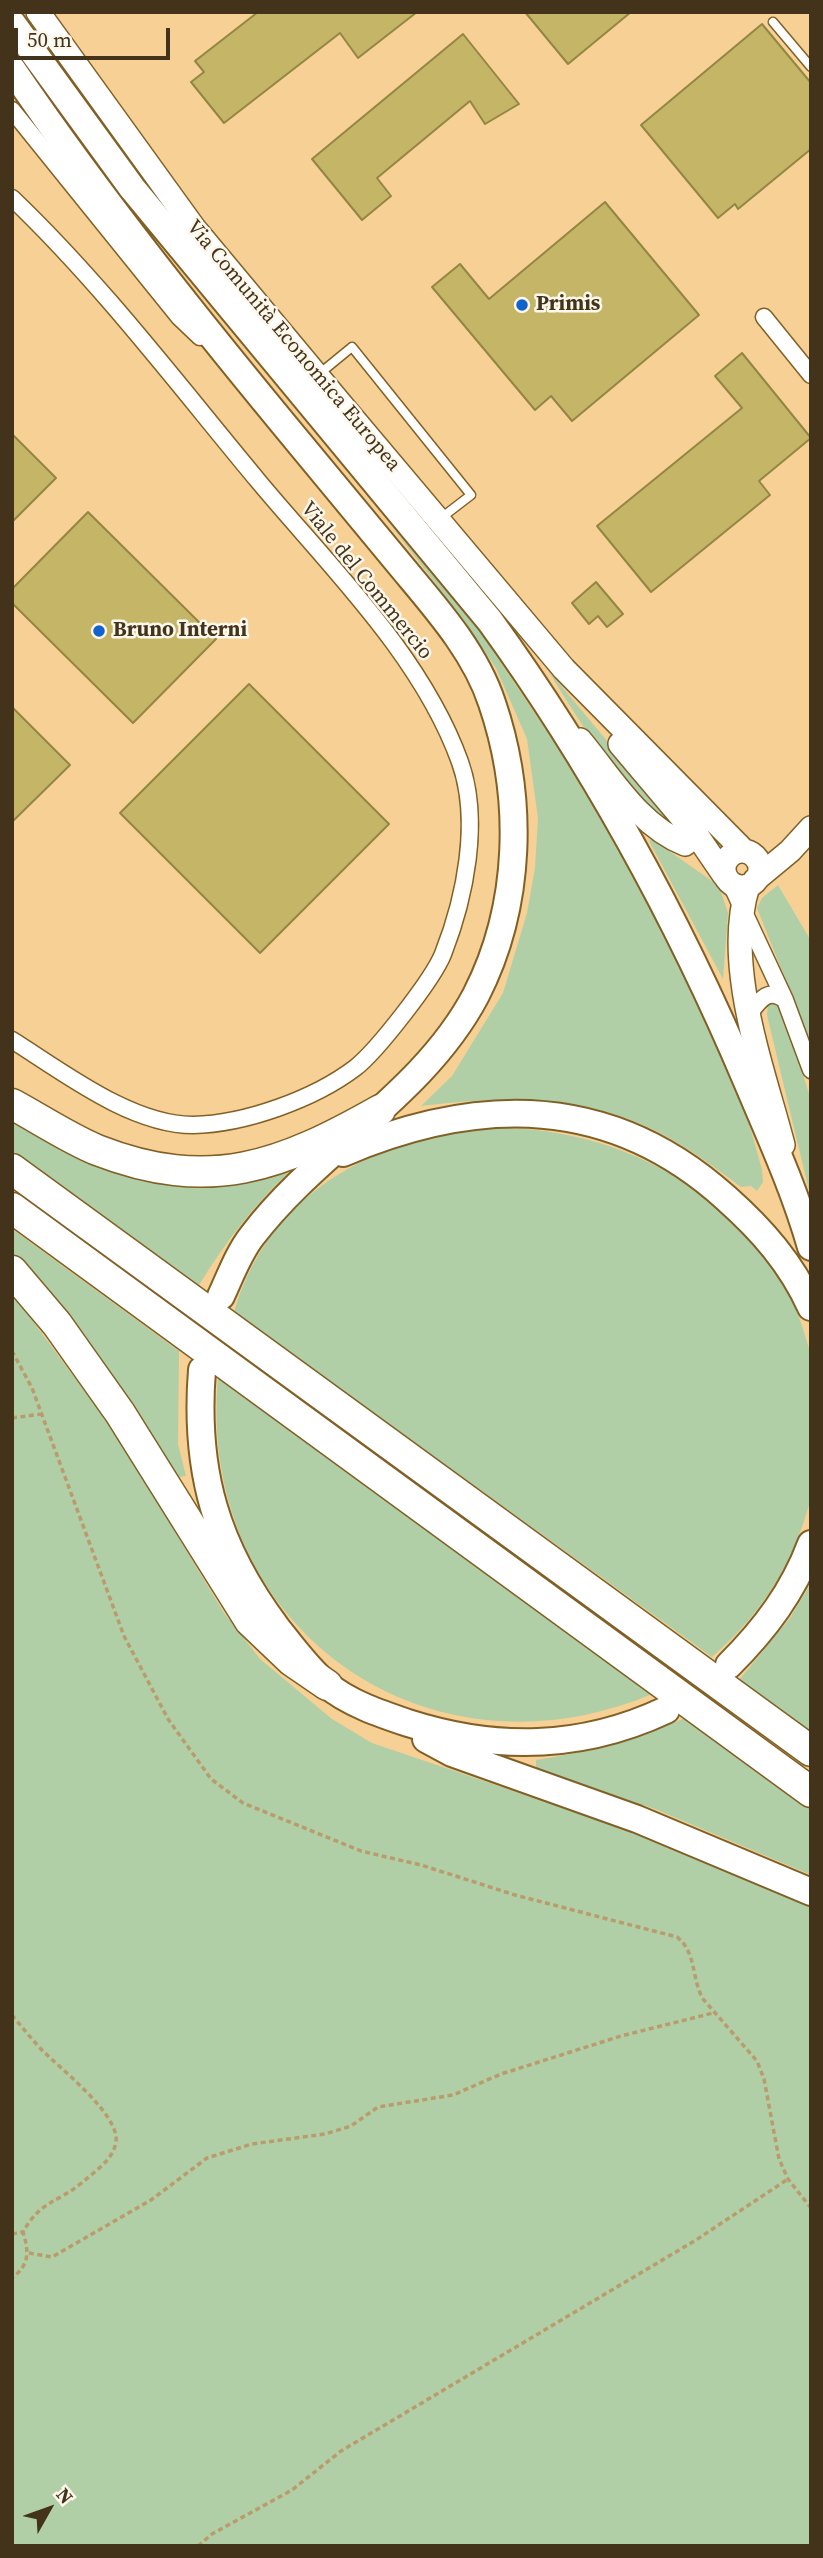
<!DOCTYPE html>
<html>
<head>
<meta charset="utf-8">
<style>
  body { margin:0 }
  #map { position:relative; width:823px; height:2558px; overflow:hidden; background:#f7d095; font-family:"Source Serif 4",serif }
  canvas { display:block }
  .frame { position:absolute; inset:0; border:14px solid #43331b; pointer-events:none }
  .north { position:absolute; left:14px; top:2474px; width:70px; height:70px; -webkit-text-stroke:5px #fef7eb; paint-order:stroke; rotate:50deg; font-size:19px; font-weight:700; line-height:28px; text-align:center; color:#43331b }
  .north::after { content:''; display:block; margin:auto; width:24px; height:32px; background:#43331b; clip-path:polygon(50% 0,100% 100%,50% 72%,0 100%) }
  .scale { position:absolute; left:14px; top:28px; width:156px; height:32px; box-sizing:border-box; border:4px solid #43331b; border-top:0; padding-left:9px; font-size:21px; line-height:24px; white-space:nowrap; color:#43331b; -webkit-text-stroke:5px #fef7eb; paint-order:stroke }
</style>
</head>
<body>
<div id="map">
<canvas width="823" height="2558"></canvas>
<div class="frame"></div>
<div class="north">N</div>
<div class="scale">50 m</div>
</div>
<script>
const ctx = document.querySelector('canvas').getContext('2d');
ctx.lineJoin = 'round';
function fillPath(path, color) {
  ctx.fillStyle = color;
  ctx.fill(path, 'evenodd');
}
function strokePath(path, color, width, dash) {
  ctx.strokeStyle = color;
  ctx.lineWidth = width;
  ctx.lineCap = dash ? 'butt' : 'round';
  ctx.setLineDash(dash || []);
  ctx.stroke(path);
}
function label(font, color, halo, rows, align = 'center') {
  ctx.font = font + ' "Source Serif 4",serif';
  ctx.lineWidth = 5;
  ctx.setLineDash([]);
  ctx.textBaseline = 'middle';
  ctx.strokeStyle = halo;
  ctx.fillStyle = color;
  for (const [text, x, y, turn = 0] of rows) {
    ctx.save();
    ctx.translate(x, y);
    ctx.rotate((+turn || 0) * Math.PI / 180);
    ctx.textAlign = isNaN(turn) ? turn : align;
    if (halo) ctx.strokeText(text, 0, 0);
    ctx.fillText(text, 0, 0);
    ctx.restore();
  }
}
const green = new Path2D(`
  M389 523 481 633 566 760 662 921 736 1089 751 1130 762 1170 763 1182 757 1191 751 1186 741 1187C713 1166 684 1144 652 1129 579 1094 498 1096 421 1106L452 1076 503 993 527 913 535 868 538 818 527 739 496 668 463 619Z
  M548 670 677 825 673 828C628 800 576 717 548 670Z
  M652 839 719 886 728 913 723 979 649 841Z
  M778 885 811 941V1044L757 908 762 898Z
  M774 1001 780 1003 811 1100V1199L767 1015 768 1005Z
  M12 1115 239 1177 288 1173C252 1207 225 1243 199 1285L12 1150Z
  M507 1128C618 1131 732 1189 787 1289 798 1309 804 1333 811 1355V1498C794 1562 762 1614 712 1657L234 1312C271 1186 384 1133 507 1128Z
  M12 1229 179 1351 178 1444 186 1476 174 1478 12 1258Z
  M12 1293 114 1431 224 1613 260 1659 332 1719 372 1743 652 1838 811 1903V2546H12Z
  M218 1378 652 1694C425 1790 196 1625 218 1378Z
  M811 1583V1733L739 1680 790 1618Z
  M685 1718 811 1809V1875L655 1809 536 1770V1760C589 1752 636 1739 685 1718Z`);
const building = new Path2D(`
  M258 12H417L358 58 340 33 224 123 191 82 204 72 195 61Z
  M525 12H631L568 64Z
  M762 24 811 83V149L738 209 735 204 718 218 641 125Z
  M463 34 519 104 485 124 470 101 377 178 391 196 362 220 312 159Z
  M605 202 699 315 572 421 551 396 535 410 432 287 460 264 489 299Z
  M742 353 811 438 759 481 770 495 651 592 597 526 742 408 715 376Z
  M12 434 56 478 12 522Z
  M88 512 216 639 133 723 12 603V589Z
  M596 582 623 614 607 627 598 616 589 624 572 603Z
  M249 684 389 824 260 953 120 813Z
  M12 707 70 765 12 822Z`);
const path = new Path2D(`
  M12 1351 32 1388 124 1636 168 1719 211 1779 243 1803 361 1851 421 1865 515 1895 677 1937C697 1953 691 1978 703 1999L757 2061 764 2079 779 2159 788 2179 811 2208
  M12 1418 42 1414
  M12 2015C21 2026 30 2037 40 2048 58 2067 120 2114 116 2142 113 2160 96 2170 83 2182 56 2204 41 2200 23 2232 29 2252 30 2264 12 2278
  M12 2234 23 2232
  M29 2253 52 2257 151 2200 207 2158 252 2144 325 2134 351 2126 378 2107 453 2095 501 2074 621 2036 713 2013
  M198 2546 212 2534 292 2490 341 2451 696 2240 788 2179`);
const lane = new Path2D(`
  M773 22 811 67
  M319 374 352 347 471 495 441 518`);
const street = new Path2D(`
  M12 110 179 317 200 337
  M12 198C102 284 179 386 259 482 330 567 422 656 460 762 481 821 465 898 443 954 433 979 377 1051 355 1068 314 1099 245 1124 193 1125 131 1125 63 1072 12 1040
  M764 317 811 375
  M730 882 785 1000 811 1070
  M749 1014C760 1000 768 987 785 1000`);
const secondary = new Path2D(`
  M38 12 194 228 345 409 564 669 744 851
  M580 740C611 777 639 826 685 844L696 834
  M620 744 696 834 724 875
  M724 869a18 18 0 1 1 36 0a18 18 0 1 1-36 0Z
  M755 880 790 851 811 828
  M748 886C723 964 763 1068 783 1145`);
const primary = new Path2D(`
  M12 23 132 188 490 621C594 765 679 921 748 1084 771 1138 795 1191 811 1247
  M12 69C102 201 203 327 305 450 337 489 369 527 401 566 435 607 475 651 492 703 524 797 522 905 476 995 424 1094 318 1149 252 1236 238 1254 230 1277 221 1296
  M343 1153C479 1095 611 1094 726 1198 762 1230 791 1263 811 1307
  M202 1370C194 1471 216 1547 277 1628 292 1647 308 1669 326 1684 348 1703 381 1714 408 1723 496 1751 581 1750 666 1710
  M729 1665C765 1629 793 1592 811 1544
  M426 1739 452 1753 637 1819 811 1892`);
const highway = new Path2D(`
  M12 1104C40 1119 68 1138 97 1150 210 1194 281 1166 380 1110
  M12 1169 811 1751
  M12 1208 811 1792
  M12 1271 57 1324 120 1413 250 1621 292 1661 327 1685`);
const markers = [
  [522,305,7,"#1163cd"],
  [99,631,7,"#1163cd"]
];
const poiNames = [
  ["Primis",536,305],
  ["Bruno Interni",113,631]
];
const streetNames = [
  ["Via Comunità Economica Europea",293,346,50],
  ["Viale del Commercio",366,581,51]
];
fillPath(green, '#b0cfa6');
fillPath(building, '#c5b566');
strokePath(building, '#938644', 2);
strokePath(lane, '#826025', 11);
strokePath(street, '#826025', 19);
strokePath(secondary, '#826025', 26);
strokePath(primary, '#826025', 30);
strokePath(highway, '#826025', 33);
strokePath(path, '#ba9b6c', 3.5, [5, 3.5]);
strokePath(lane, '#fff', 8);
strokePath(street, '#fff', 16);
strokePath(secondary, '#fff', 23);
strokePath(primary, '#fff', 26);
strokePath(highway, '#fff', 30);
for (const [x, y, r, color] of markers) {
  const dot = new Path2D();
  dot.arc(x, y, r, 0, 2 * Math.PI);
  ctx.fillStyle = color;
  ctx.fill(dot);
  strokePath(dot, '#fef7eb', 2.5);
}
label('bold 21px', '#43331b', '#fef7eb', poiNames, 'left');
label('21px', '#43331b', '#fef7eb', streetNames);
</script>
</body>
</html>
